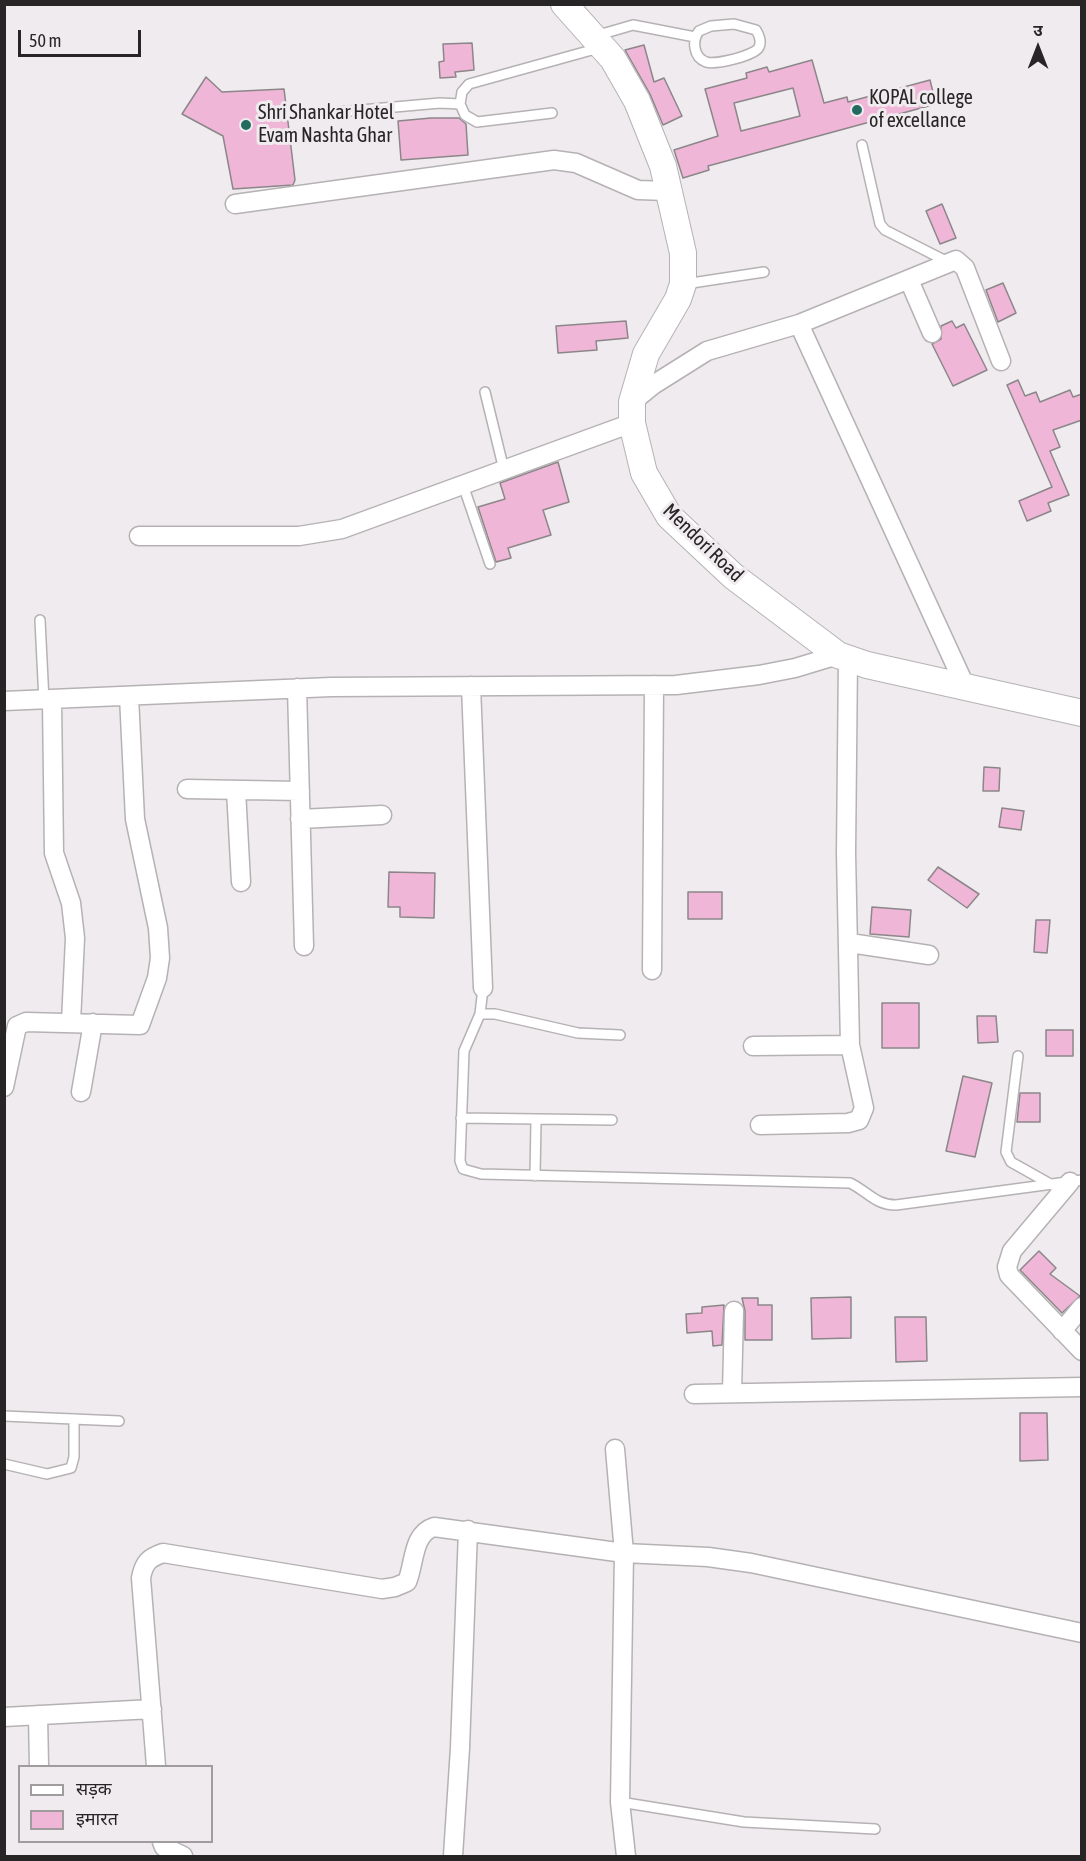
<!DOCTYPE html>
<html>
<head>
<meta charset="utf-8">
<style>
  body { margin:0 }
  #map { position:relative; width:1086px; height:1861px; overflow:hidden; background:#f0ebee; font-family:"Asap Condensed","Noto Sans Devanagari",sans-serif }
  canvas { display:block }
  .frame { position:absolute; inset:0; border:6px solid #272526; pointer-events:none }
  .legend { position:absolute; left:18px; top:1765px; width:195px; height:78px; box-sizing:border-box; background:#f0ebee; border:2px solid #a09c9e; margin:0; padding:8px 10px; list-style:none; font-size:18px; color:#272526 }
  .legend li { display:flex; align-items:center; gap:12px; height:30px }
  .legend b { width:30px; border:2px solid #a09c9e }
  .north { position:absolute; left:1008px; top:18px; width:60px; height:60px; -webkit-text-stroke:4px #f0ebee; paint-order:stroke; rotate:0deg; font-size:16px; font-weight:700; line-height:24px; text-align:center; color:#272526 }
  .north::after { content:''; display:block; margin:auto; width:21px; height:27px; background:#272526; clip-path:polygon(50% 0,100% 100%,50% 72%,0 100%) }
  .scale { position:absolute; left:18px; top:30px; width:123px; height:27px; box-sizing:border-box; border:3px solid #272526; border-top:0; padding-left:8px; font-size:18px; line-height:21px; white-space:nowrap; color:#272526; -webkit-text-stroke:4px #f0ebee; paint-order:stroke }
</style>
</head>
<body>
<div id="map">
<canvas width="1086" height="1861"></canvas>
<div class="frame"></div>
<ul class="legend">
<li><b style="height:8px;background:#fff"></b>सड़क</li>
<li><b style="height:16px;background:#f0b6d7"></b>इमारत</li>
</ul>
<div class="north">उ</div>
<div class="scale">50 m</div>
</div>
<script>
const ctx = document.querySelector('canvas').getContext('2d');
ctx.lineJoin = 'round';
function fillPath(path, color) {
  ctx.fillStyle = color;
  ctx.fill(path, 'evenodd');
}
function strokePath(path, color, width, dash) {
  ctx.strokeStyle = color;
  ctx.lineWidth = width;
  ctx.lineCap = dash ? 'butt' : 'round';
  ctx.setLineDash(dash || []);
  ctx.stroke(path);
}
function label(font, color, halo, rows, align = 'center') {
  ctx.font = font + ' "Asap Condensed",sans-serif';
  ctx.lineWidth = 6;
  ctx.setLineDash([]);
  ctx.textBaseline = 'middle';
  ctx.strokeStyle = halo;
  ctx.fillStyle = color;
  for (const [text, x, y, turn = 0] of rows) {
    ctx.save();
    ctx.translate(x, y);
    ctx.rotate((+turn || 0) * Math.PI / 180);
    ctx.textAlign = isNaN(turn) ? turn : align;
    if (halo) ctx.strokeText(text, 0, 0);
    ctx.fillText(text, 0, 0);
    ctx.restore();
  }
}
const building = new Path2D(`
  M472 43 474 70 455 72 456 77 440 78 439 62 444 61 443 44Z
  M644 45 654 82 664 78 682 116 663 125 650 94 625 50Z
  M812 60 824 103 847 97 848 102 930 80 936 104 708 166 709 170 683 178 674 150 718 136 705 89 747 78 746 73 767 67 769 72ZM793 88 800 116 741 131 734 103Z
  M206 77 222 92 284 89 295 180 293 185 233 189 223 136 182 114Z
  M431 118H459L466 124 468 155 401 160 398 121Z
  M942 204 956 238 940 244 926 211Z
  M1003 283 1016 313 998 322 986 290Z
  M626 321 628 338 596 341 597 350 558 353 556 326Z
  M952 321 956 328 964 324 987 370 953 386 932 344 941 339V326Z
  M1018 380 1025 396 1036 392 1040 402 1070 390 1073 397 1082 394V420L1053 430 1060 447 1050 451 1069 495 1048 503 1051 511 1027 521 1019 501 1052 487 1007 385Z
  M558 462 569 502 543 510 551 535 508 548 511 558 496 562 478 507 505 499 500 483Z
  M984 767 1000 768 999 791H983Z
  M1002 808 1024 811 1021 830 999 827Z
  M938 867 979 894 967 908 928 880Z
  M389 872 435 873 434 918 400 917V907H388Z
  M688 892H722V919H688Z
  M872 907 911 910 909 937 870 934Z
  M1036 920H1050L1047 953 1034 952Z
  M882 1003H919V1048H882Z
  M977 1016H996L998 1042 978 1043Z
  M1046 1030H1073V1056H1046Z
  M963 1076 992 1083 975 1157 946 1151Z
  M1020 1093H1040V1122H1017Z
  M1039 1251 1056 1268 1050 1274 1080 1296 1062 1313 1020 1270Z
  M851 1297V1338L812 1339 811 1298Z
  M742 1298H758V1305H772V1340H745V1311Z
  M724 1305 722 1345 713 1346 712 1331 687 1333 686 1314 702 1313V1307Z
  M895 1317H926L927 1361 896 1362Z
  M1020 1413H1047L1048 1460 1020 1461Z`);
const lane = new Path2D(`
  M734 24 756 30C759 35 762 41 759 47 755 56 715 65 706 62 693 57 692 40 699 31L711 26Z
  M595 36 633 25 695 37
  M552 113 477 122 465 115 460 104 462 92 469 84 599 48
  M316 114 440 103 460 104
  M862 145 880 224 885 230 948 262
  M685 284 764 272
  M485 392 504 470
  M463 485 490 564
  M40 620 44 701
  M480 1014 483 988
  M620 1035 578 1033 495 1014H480L464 1051 460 1161 463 1169 481 1174 850 1183C867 1191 875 1205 896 1205L1082 1180
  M1018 1056 1006 1152 1011 1162 1052 1185
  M461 1118 612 1120
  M535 1176 536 1121
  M4 1416 119 1421
  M4 1464 47 1474 71 1468 74 1457V1419
  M620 1802 744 1822 875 1829`);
const street = new Path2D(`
  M235 204 554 160 576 163 638 190 668 191
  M909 280 932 333
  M799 324 966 688
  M632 402 653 385 707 351 799 324 956 260 965 268 1001 361
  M139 536H299L342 529 632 423
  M471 686 483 988
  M297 688 304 946
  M4 701 331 687 676 685 759 675 795 668 838 655
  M52 701 54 853 71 903 75 938 71 1022
  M187 789 300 791
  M236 790 241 882
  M300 819 382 815
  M850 943 929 955
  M652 970 654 685
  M753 1046 850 1045
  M4 1087 17 1026 26 1022 140 1025 157 978 160 958 158 928 135 819 129 696
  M81 1092 93 1023
  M760 1125 848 1123 859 1120 864 1108 850 1045 846 853 848 658
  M1070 1182 1012 1251 1007 1267 1009 1275 1082 1351
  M1062 1331 1082 1307
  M732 1392 734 1311
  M694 1394 1082 1387
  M615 1449 624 1553 620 1802 626 1856
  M38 1715 39 1766
  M4 1717 152 1709
  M156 1766 141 1578C144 1562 149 1558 163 1553L382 1589 395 1587 407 1582C415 1563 412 1534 434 1527L624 1553 708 1557 751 1563 1082 1633
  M162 1842 164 1847 183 1856
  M453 1856 460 1748 468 1530`);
const secondary = new Path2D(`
  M564 4 613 59 637 101 663 166 683 253V284L678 299 646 354 632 402V423L644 473 669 516 733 576 838 655 867 665 1082 713`);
const markers = [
  [857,110,6,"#236b60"],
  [246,125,6,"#236b60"]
];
const poiNames = [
  ["KOPAL college",869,98],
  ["of excellance",869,121],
  ["Shri Shankar Hotel",258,113],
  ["Evam Nashta Ghar",258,136]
];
const streetNames = [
  ["Mendori Road",703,543,44]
];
fillPath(building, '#f0b6d7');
strokePath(building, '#8b8789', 1.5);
strokePath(lane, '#b6b2b4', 12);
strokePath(street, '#b6b2b4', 21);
strokePath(secondary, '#b6b2b4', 28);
strokePath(lane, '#fff', 9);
strokePath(street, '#fff', 18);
strokePath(secondary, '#fff', 26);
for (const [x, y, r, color] of markers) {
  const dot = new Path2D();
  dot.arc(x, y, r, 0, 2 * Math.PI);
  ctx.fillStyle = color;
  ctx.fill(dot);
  strokePath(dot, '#f0ebee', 2);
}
label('20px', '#272526', '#f0ebee', poiNames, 'left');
label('20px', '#272526', '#f0ebee', streetNames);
</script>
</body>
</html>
